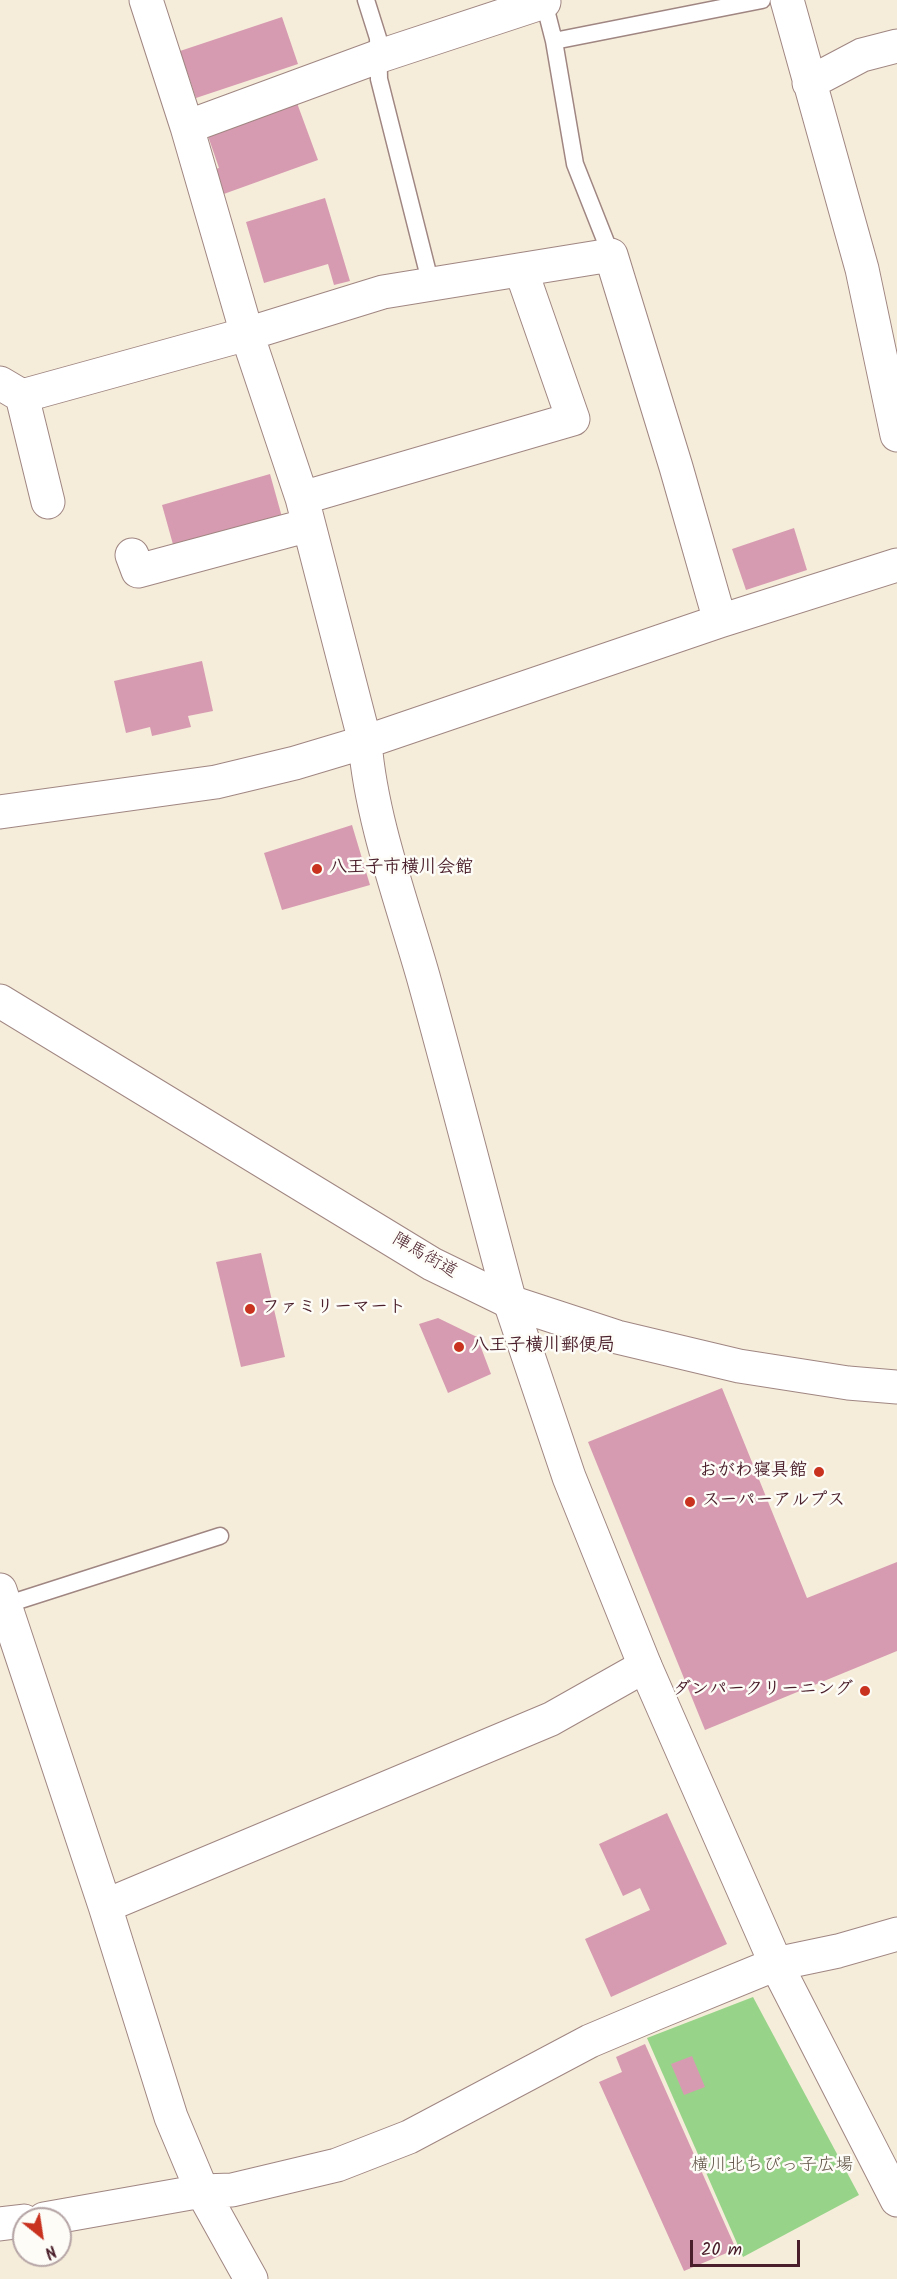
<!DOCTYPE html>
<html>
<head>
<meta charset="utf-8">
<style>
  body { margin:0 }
  #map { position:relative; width:897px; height:2279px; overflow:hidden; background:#f5edda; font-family:Kalam,sans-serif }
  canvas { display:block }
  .north { position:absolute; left:12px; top:2207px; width:60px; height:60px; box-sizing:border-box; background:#fdfcf7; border:2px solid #b5a4a5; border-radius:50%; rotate:150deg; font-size:16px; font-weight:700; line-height:24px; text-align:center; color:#4a1f2b }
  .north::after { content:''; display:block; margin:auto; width:21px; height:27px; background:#c8321e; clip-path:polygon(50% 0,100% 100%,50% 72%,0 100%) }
  .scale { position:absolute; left:690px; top:2240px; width:110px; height:27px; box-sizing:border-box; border:3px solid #4a1f2b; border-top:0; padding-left:8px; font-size:18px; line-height:21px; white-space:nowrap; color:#4a1f2b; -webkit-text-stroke:4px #fdfcf7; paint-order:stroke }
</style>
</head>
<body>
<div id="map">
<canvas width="897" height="2279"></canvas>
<div class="north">N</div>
<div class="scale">20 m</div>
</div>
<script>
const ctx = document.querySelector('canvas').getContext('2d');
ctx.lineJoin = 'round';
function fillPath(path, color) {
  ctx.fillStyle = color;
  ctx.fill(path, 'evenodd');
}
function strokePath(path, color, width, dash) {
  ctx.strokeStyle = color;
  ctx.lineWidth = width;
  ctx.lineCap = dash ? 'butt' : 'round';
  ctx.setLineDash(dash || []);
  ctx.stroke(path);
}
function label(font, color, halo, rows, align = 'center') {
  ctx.font = font + ' Kalam,"Klee One",sans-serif';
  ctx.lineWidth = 5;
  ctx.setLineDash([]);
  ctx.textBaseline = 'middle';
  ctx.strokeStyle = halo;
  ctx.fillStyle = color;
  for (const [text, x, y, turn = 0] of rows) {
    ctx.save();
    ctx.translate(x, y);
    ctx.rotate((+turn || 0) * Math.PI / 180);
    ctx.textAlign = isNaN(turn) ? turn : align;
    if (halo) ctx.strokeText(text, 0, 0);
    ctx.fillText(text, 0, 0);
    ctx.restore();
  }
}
const green = new Path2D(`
  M753 1997 859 2195 743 2257 647 2038Z`);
const building = new Path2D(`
  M282 17 298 64 196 98 180 51Z
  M297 103 318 160 221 195 212 170 219 168 208 136Z
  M325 198 350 281 334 285 328 264 264 283 246 222Z
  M270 474 282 517 174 548 162 505Z
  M794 528 807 570 746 590 732 549Z
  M202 661 213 711 188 716 191 727 152 736 150 727 126 733 114 681Z
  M352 825 370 885 282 910 264 853Z
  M261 1253 285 1357 241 1367 216 1262Z
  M438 1318 477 1337 491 1374 448 1393 419 1324Z
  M722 1388 807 1598 897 1562V1651L705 1730 588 1442Z
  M667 1813 727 1944 611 1997 585 1939 650 1910 640 1888 623 1896 599 1844Z
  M645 2044 736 2249 684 2271 599 2082 622 2072 616 2057Z
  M692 2056 705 2087 684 2095 671 2064Z`);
const service = new Path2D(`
  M366 0 378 38 379 79 431 285
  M544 2 554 41 575 164 611 255
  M554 41 762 0
  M5 1605 220 1536`);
const minor = new Path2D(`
  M146 0 187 127 247 334 302 498 365 742C371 819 402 902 423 976 453 1084 481 1194 510 1302
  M787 0 862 269 897 435
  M809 83 862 55 897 46
  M187 127 377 57 544 2 543 0
  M0 383 22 396 247 334 383 292 611 255 676 467 720 621
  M22 396 48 502
  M302 498 573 419 521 270
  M132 555 138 571 309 525
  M0 812 216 782 295 763 365 742 720 621 897 565
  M0 1590 105 1906 171 2117 202 2191 251 2279
  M105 1906 551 1719 645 1666
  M44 2219 202 2191 232 2190 337 2165 409 2137 590 2041 654 2014 776 1964 838 1951 897 1934
  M0 2224 24 2221`);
const tertiary = new Path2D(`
  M510 1302 569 1477 645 1666 776 1964 897 2200`);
const secondary = new Path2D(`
  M0 1001 432 1264 510 1302 617 1337 739 1366 848 1383 897 1387`);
const markers = [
  [317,869,6,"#c8321e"],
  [250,1309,6,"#c8321e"],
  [459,1347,6,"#c8321e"],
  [819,1472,6,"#c8321e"],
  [690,1502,6,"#c8321e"],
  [865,1691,6,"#c8321e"]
];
const poiNames = [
  ["八王子市横川会館",329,869],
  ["ファミリーマート",262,1309],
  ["八王子横川郵便局",471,1347],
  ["おがわ寝具館",807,1472,"right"],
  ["スーパーアルプス",702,1502],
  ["ダンパークリーニング",853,1691,"right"]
];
const streetNames = [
  ["陣馬街道",424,1257,30]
];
const parkNames = [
  ["横川北ちびっ子広場",772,2167]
];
fillPath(green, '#97d489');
fillPath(building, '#d79bb1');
strokePath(service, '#a08682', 19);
strokePath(minor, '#a08682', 35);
strokePath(tertiary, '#a08682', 35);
strokePath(secondary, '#a08682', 35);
strokePath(service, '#fff', 16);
strokePath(minor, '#fff', 33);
strokePath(tertiary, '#fff', 33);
strokePath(secondary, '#fff', 33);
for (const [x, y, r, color] of markers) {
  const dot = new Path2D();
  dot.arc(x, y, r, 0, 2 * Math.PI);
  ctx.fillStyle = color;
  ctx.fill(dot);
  strokePath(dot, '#fdfcf7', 2);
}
label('bold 18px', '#4a1f2b', '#fdfcf7', poiNames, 'left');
label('18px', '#4a1f2b', '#fdfcf7', streetNames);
label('18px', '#615547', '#fdfcf7', parkNames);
</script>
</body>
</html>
